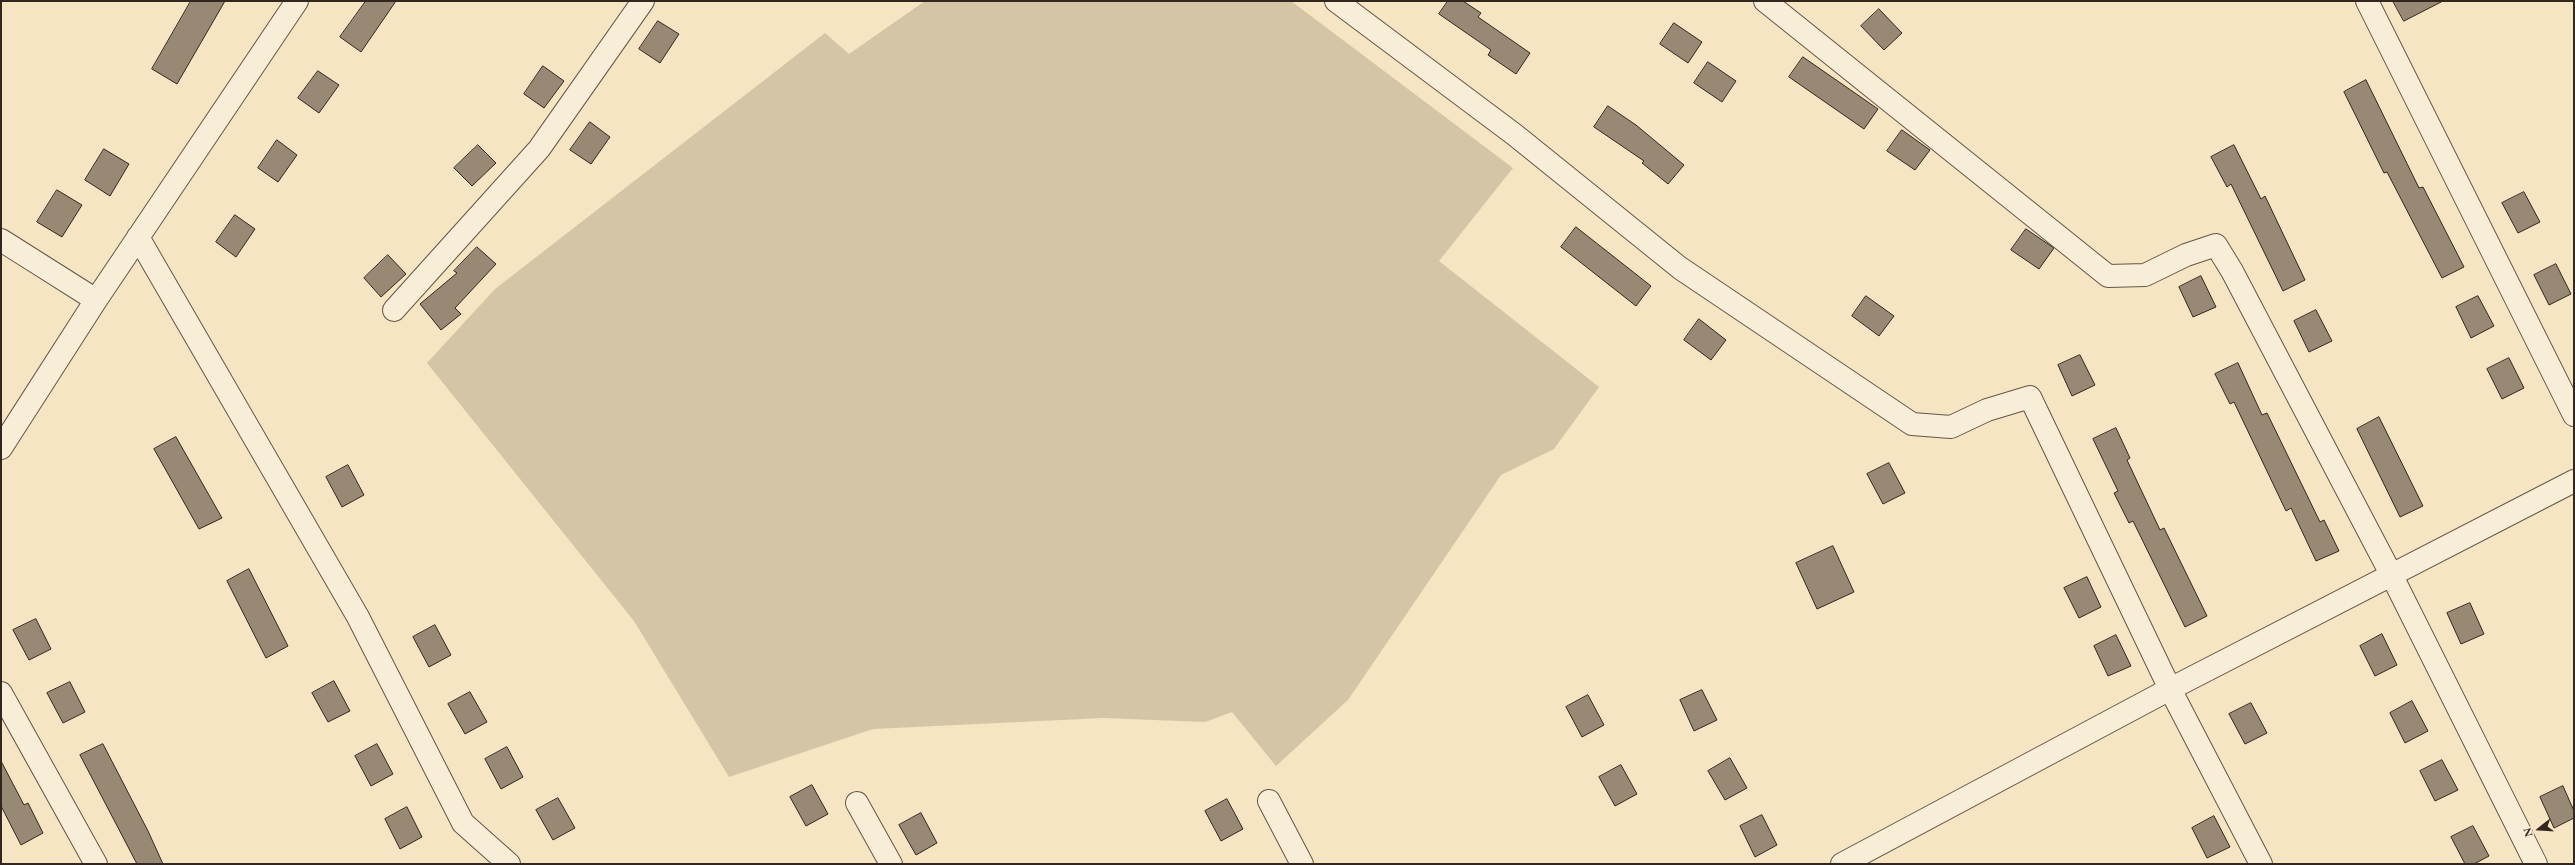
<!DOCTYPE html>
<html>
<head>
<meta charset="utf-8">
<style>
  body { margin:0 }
  #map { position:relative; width:2575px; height:865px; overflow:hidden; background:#f5e5c2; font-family:"EB Garamond",serif }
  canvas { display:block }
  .frame { position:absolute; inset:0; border:2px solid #33261f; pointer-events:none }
  .north { position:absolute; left:2519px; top:809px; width:40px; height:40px; -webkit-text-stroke:3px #f8eed7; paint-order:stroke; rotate:253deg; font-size:11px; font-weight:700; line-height:16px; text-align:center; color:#33261f }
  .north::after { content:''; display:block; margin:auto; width:14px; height:18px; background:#33261f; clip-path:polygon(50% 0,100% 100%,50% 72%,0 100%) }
</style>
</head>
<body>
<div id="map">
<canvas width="2575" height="865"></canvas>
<div class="frame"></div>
<div class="north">N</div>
</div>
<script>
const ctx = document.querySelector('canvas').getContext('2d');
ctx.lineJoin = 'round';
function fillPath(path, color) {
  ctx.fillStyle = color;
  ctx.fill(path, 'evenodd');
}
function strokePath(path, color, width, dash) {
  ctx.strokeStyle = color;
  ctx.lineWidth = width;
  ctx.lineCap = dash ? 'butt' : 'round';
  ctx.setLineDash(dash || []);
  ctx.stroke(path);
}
const green = new Path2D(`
  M925 1H1291L1513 168 1439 261 1599 387 1554 449 1501 475 1348 700 1276 766 1232 712 1205 722 1103 718 873 729 729 777 634 621 427 363 495 289 825 33 849 54Z`);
const building = new Path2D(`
  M191 1H225L177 84 152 69Z
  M366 1H396L361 52 340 37Z
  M1448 1H1463L1481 13 1478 17 1530 53 1516 74 1488 55 1491 50 1439 14Z
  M2393 1H2443L2404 21Z
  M1879 9 1902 33 1884 50 1861 26Z
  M658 21 679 34 660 63 639 49Z
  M1674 23 1702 42 1688 63 1660 44Z
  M1803 57 1878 109 1864 129 1789 77Z
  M1708 62 1736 81 1722 102 1694 83Z
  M543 66 564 81 544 108 524 94Z
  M318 71 339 85 319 113 298 98Z
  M2366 80 2419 188 2423 187 2464 267 2442 278 2387 172 2384 173 2344 92Z
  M1608 106 1636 125 1684 165 1668 184 1642 163 1644 161 1594 127Z
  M590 122 610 137 591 164 570 150Z
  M1902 130 1930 150 1915 170 1887 151Z
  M277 140 297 155 278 182 258 168Z
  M478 145 496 163 472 186 454 168Z
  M2234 145 2261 199 2265 196 2305 280 2283 291 2231 184 2227 187 2211 157Z
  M104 149 129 164 110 196 85 180Z
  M57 190 82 205 62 237 37 222Z
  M2524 192 2540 222 2518 233 2502 203Z
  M235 215 255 229 236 257 216 242Z
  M1576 227 1651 286 1636 306 1561 247Z
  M2026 229 2054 248 2039 269 2011 250Z
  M477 247 496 264 455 308 461 314 441 330 420 304 457 273 454 271Z
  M388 255 406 274 381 297 364 278Z
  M2556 264 2571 294 2549 305 2534 275Z
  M2201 276 2216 307 2193 317 2179 287Z
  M1866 296 1894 316 1879 336 1852 316Z
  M2478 296 2494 326 2471 338 2456 307Z
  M2316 310 2332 341 2309 352 2294 321Z
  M1699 319 1726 340 1711 360 1684 340Z
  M2080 355 2095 385 2072 396 2058 365Z
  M2509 358 2524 388 2502 399 2487 369Z
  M2238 363 2262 415 2267 413 2320 522 2324 520 2339 551 2316 561 2291 508 2286 511 2234 402 2230 404 2215 374Z
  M2379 417 2423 506 2400 517 2357 429Z
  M2116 428 2130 458 2127 460 2160 530 2164 528 2207 616 2185 627 2133 521 2129 523 2114 493 2118 491 2093 439Z
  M176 437 222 518 199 529 154 449Z
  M1889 463 1905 493 1883 504 1867 474Z
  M348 465 364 495 342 507 326 477Z
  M1833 546 1854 592 1817 609 1796 563Z
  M249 569 288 646 266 658 227 581Z
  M2087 577 2101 607 2079 618 2064 588Z
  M2470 603 2484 634 2461 644 2447 613Z
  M36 619 51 649 29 660 13 630Z
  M435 625 451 655 429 667 413 637Z
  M2382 634 2397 665 2375 676 2360 646Z
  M2116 635 2131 666 2108 676 2094 646Z
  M334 681 350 711 328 722 312 693Z
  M70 682 85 712 63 723 47 693Z
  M1702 690 1717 720 1694 731 1680 700Z
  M470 692 487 722 465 734 448 704Z
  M1588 695 1604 725 1582 737 1566 707Z
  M2412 701 2428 731 2405 743 2390 713Z
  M2251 703 2267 733 2245 744 2229 714Z
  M103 744 148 831 163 864H137L80 755Z
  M377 744 393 774 371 786 355 756Z
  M507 747 523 777 501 789 485 759Z
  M1730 758 1747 788 1725 800 1708 771Z
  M2442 760 2458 790 2435 801 2420 771Z
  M1 761 24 805 28 803 43 833 21 845 1 806Z
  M1621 765 1637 794 1615 806 1599 777Z
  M812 785 828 814 806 826 790 797Z
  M2563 786 2574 811V818L2554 828 2540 797Z
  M558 798 575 828 553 840 536 810Z
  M1227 799 1243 829 1221 841 1205 811Z
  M407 807 422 837 400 849 385 819Z
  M921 813 937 843 916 855 899 825Z
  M1762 815 1777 845 1755 857 1740 826Z
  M2214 816 2230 847 2207 858 2192 828Z
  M2473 826 2489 856 2474 864H2465L2451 837Z`);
const minor = new Path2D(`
  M1336 1 1515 135 1680 268 1912 424 1951 427 1987 410 2030 397 2170 689 2261 864
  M1765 1 2108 276 2145 275 2186 255 2216 245 2232 271 2392 576 2536 864
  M2367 1 2574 415
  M138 237 358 617 463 823 509 864
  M1 240 96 300
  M394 310 539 149 643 1
  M1 448 96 300 297 1
  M1 693 96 864
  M1269 801 1302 864
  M857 803 891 864
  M1842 864 2170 689 2574 481`);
fillPath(green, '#d4c5a6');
fillPath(building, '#988974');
strokePath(building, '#33261f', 1);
strokePath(minor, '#645648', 24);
strokePath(minor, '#f8eed7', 22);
</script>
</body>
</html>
